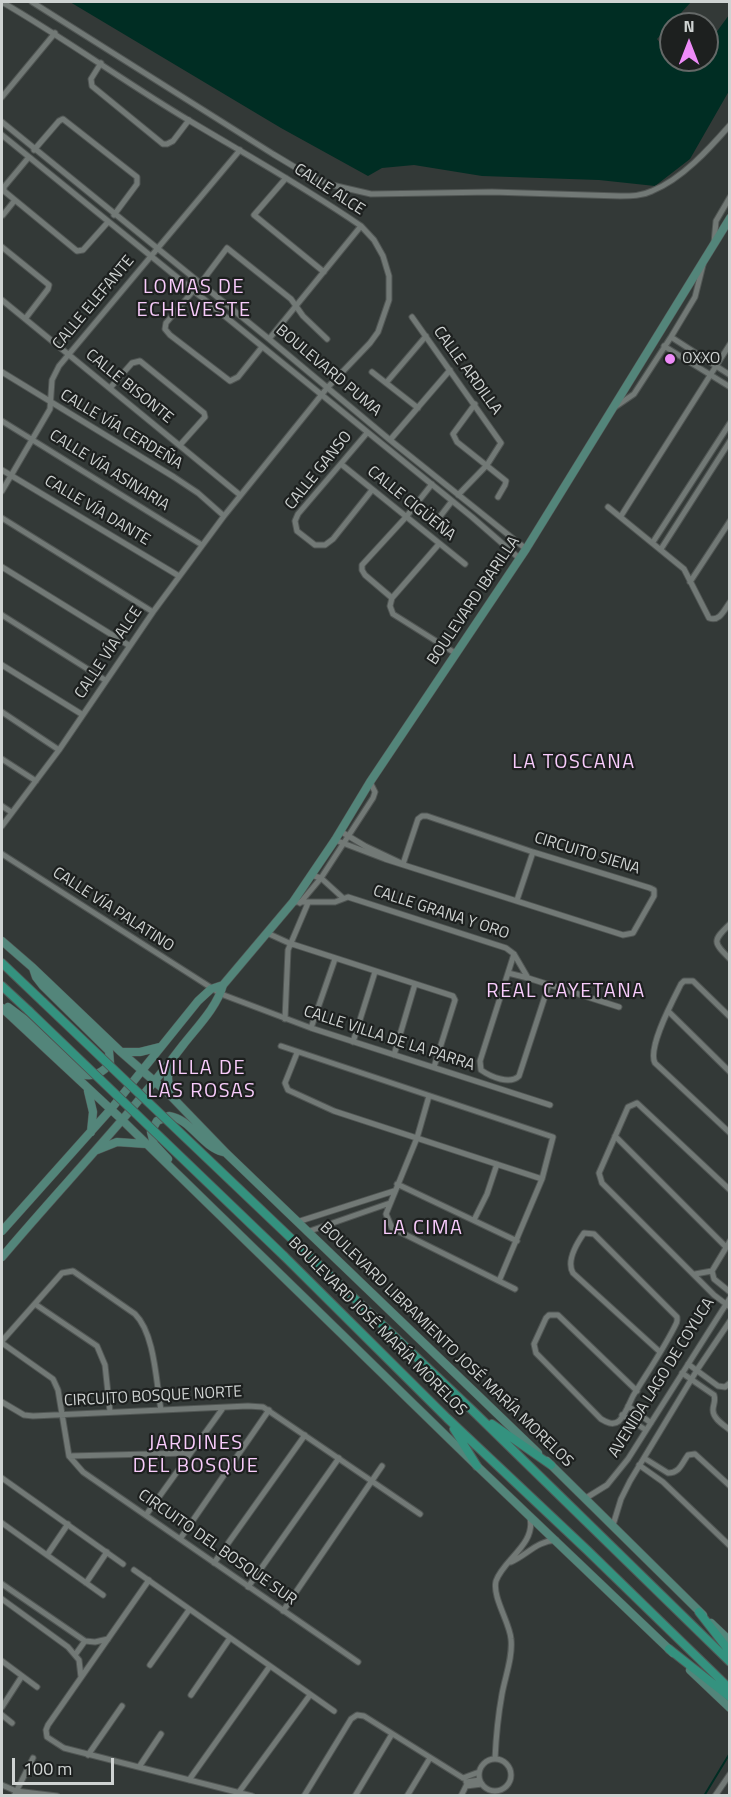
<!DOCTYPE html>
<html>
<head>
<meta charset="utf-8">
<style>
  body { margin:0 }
  #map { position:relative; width:731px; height:1797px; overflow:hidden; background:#333937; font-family:"Titillium Web",sans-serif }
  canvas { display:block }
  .frame { position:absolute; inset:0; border:3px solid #cfd3d2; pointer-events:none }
  .north { position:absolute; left:659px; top:12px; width:60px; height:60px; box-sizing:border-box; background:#1d201f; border:2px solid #646867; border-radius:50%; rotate:0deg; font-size:16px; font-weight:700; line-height:24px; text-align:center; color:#cfd3d2 }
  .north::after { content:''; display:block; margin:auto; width:21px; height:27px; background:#ee8bf8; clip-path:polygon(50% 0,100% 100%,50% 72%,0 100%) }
  .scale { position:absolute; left:12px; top:1758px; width:102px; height:27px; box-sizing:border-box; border:3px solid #cfd3d2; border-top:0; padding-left:8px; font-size:18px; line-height:21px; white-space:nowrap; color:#cfd3d2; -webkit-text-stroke:4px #1d201f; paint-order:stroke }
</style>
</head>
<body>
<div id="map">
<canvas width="731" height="1797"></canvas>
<div class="frame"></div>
<div class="north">N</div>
<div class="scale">100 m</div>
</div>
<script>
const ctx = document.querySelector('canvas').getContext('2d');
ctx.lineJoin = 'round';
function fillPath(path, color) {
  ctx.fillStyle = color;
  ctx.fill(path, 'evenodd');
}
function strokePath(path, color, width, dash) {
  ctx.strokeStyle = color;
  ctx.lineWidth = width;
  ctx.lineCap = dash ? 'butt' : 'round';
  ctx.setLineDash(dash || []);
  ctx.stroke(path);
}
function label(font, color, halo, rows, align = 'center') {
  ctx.font = font + ' "Titillium Web",sans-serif';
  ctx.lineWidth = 4.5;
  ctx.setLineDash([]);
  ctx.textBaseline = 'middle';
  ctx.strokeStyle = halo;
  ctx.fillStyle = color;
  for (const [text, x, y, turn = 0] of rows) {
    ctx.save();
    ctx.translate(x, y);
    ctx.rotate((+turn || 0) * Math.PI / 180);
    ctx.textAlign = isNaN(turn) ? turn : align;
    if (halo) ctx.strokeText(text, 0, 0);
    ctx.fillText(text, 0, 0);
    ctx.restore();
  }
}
const water = new Path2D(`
  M70 2H691L657 39 671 57V60H707V45L729 15V91L690 159 655 186 599 180 482 176 414 165 382 168 368 176 281 128Z`);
const stream = new Path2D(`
  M704 1796 730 1753`);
const street = new Path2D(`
  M2 2C66 39 126 83 190 121 247 155 306 188 361 226L374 240 383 256 389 276V300L378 332 370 343 327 388 224 516 153 612 59 750 2 826
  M32 2 273 154 313 178 332 185 371 194 492 192 620 196C631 196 642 196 652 191 682 179 709 149 730 125
  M101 63 91 79 92 86 163 144H167L173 141 189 120
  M2 97 55 33
  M2 122 269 339 390 440 526 549
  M2 135 472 517 519 558
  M34 150 59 121 63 119 137 177V184L114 215
  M29 157 4 187V191L77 251 83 250 108 222
  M286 178 254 215 324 272
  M3 215 15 200
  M714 243 716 221 730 197
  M2 247 49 285 48 289 25 319
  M200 284 227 248 291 299 303 316 327 339
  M193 291 166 323 165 329 170 335 230 381 238 377 262 347
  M2 300 240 495
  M412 317 501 443 487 465 458 495
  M671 337 730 375
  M269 339 361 226
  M664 346 730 387
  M2 372 174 477 198 493 224 516
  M372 372 418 408
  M386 383 426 336
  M110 388 132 363 140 361 204 413 205 417 180 445
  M475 404 453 434 457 442 506 481 505 485 498 497
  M615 407 634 394 671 337 695 297 703 265
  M2 421 202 545
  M367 433 298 514 295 521 297 531 315 545H325L333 539 372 490
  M390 440 450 370
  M341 464 465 564
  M2 470 179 576
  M2 491 50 409 52 380 59 366 240 150
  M608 507 684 569 709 618C720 622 724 610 730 602
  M621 516 730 344
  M2 518 153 612
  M435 523 452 501
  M653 542 730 423
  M439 544 392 598 390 606 393 614 455 653
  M661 549 730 441
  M2 567 130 646
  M690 582 730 521
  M392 598 365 575 362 570V565L406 517 432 484
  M2 615 105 680
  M2 665 83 715
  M2 712 59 750
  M2 759 36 781
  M2 806 11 812
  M335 840 385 859 623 935 633 933 654 896V890L650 888 533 852 427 816H422L418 819 403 864 365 846 340 831
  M2 854 221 994 311 1028 550 1105
  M311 875 321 878 343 898
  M517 900 533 852
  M293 902H335L348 897 506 948 514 954 528 978 619 1007
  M300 903 321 878 373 798 375 792 370 782
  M730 924C712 941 713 942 730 959
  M267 933 289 943 453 996 455 1000 434 1067
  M514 954 480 1061 481 1070C491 1077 510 1085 519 1076L549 984
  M508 973 528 978
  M668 1011 730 1072
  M730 1017 693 981H684L681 984C673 1000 647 1048 655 1063L730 1133
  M285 1019 288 950 308 903
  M311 1028 335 959
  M353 1042 375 972
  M281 1046 553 1137 542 1179 499 1281
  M297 1053 285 1083 288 1090 334 1111 542 1179
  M394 1055 415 984
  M429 1096 417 1138 386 1214 392 1228 515 1289
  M615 1136 726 1247
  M397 1184 517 1241
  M730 1190 637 1103 628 1107 599 1173 602 1183 714 1295 730 1307
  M474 1220 487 1194 497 1164
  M297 1222 394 1191
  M307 1232 390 1203
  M730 1241 712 1271 714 1279 730 1292
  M695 1274 712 1271
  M35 1304 97 1346 105 1365 110 1412
  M2 1341 62 1273 73 1271 135 1314C155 1334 156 1382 161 1410
  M2 1343 53 1379 58 1390 69 1456 83 1472 358 1662
  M688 1364 718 1386 725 1387 730 1383
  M682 1373 714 1395C716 1402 713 1404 713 1410 713 1419 724 1425 730 1430
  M637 1391 558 1315H549L546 1318 534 1344 536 1353 601 1419C606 1422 613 1426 619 1421 625 1415 629 1404 633 1396 647 1373 663 1350 675 1326 678 1321 677 1322 677 1317L594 1234 584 1233C577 1243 566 1261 573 1273L660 1352
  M2 1402 24 1415 33 1416 248 1406 263 1407 420 1514
  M628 1406 651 1423
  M622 1415 646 1430
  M69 1456 190 1453
  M644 1458 668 1473C680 1473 682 1463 688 1455L695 1454 730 1486
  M639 1465 663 1482 730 1546
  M2 1478 123 1564
  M586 1498 607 1485 628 1459 730 1298
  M146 1515 223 1408
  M2 1523 103 1595
  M613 1525 621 1499 630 1481 697 1370 730 1321
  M180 1539 269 1410
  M47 1555 68 1524
  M511 1562C527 1555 537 1541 556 1540
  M214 1563 305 1435
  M134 1570 334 1711
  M149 1580 48 1725 46 1730 47 1737 64 1748 252 1796
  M86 1583 107 1552
  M2 1584 85 1641 95 1642 108 1639
  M248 1587 339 1458
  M2 1599 68 1647 79 1660 81 1677
  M283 1611 382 1466
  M75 1655 85 1641
  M2 1661 37 1687
  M150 1665 189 1610
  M191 1695 230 1638
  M2 1707 22 1676
  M2 1715 12 1723
  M88 1755 122 1706
  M479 1775a16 16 0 1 1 32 0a16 16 0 1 1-32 0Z
  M495 1759C496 1737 498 1716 502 1694 505 1677 513 1657 511 1639 510 1623 492 1597 496 1581 503 1560 536 1544 530 1518
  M139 1767 161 1734
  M463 1778 479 1772
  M189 1780 270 1666
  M466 1782 480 1780
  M2 1785 16 1791 57 1796
  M466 1786 482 1784
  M239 1792 310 1695
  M14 1796 33 1758
  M304 1796 351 1719 357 1715 364 1716 463 1778
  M355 1796 392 1734
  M407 1796 430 1758
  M461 1796 466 1786
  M715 1796 730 1774`);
const secondary = new Path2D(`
  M2 941 32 967 121 1052 169 1094 226 1153 538 1453
  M8 1007 24 1019 82 1074C93 1078 104 1072 110 1063L109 1051 43 986 36 977 33 968
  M2 1008 118 1116 477 1466 673 1653
  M122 1052H140L160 1047
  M88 1091 93 1112 91 1132
  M169 1094 168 1077 171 1063
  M97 1150 117 1142 146 1144
  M168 1159 154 1144 151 1132 157 1121 169 1116C191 1119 201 1146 223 1152
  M2 1231 111 1109 198 1001 211 989 223 985
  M2 1257C62 1186 127 1119 183 1045 197 1027 217 1007 223 985L293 902 335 840 370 782 526 549 730 218
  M547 1461 703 1615
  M711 1623 730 1641
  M690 1670 730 1708`);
const primary = new Path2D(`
  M2 963 43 1002
  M2 986 29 1011
  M297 1244 472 1410 730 1662
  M284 1256 447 1418 587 1550 730 1689
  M492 1424 551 1465
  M454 1429 477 1466
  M699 1612 730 1652
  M669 1649 730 1697`);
const primaryBridge = new Path2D(`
  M43 1002 297 1244
  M29 1011 284 1256`);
const markers = [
  [670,359,6,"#ee8bf8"]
];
const streetNames = [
  ["CALLE ALCE",329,190,33],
  ["CALLE ELEFANTE",94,303,-50],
  ["BOULEVARD PUMA",328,371,40],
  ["CALLE ARDILLA",467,371,54],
  ["CALLE BISONTE",129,387,39],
  ["CALLE VÍA CERDEÑA",121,430,31],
  ["CALLE VÍA ASINARIA",109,471,32],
  ["CALLE GANSO",319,471,-51],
  ["CALLE CIGÜEÑA",411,504,39],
  ["CALLE VÍA DANTE",97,511,31],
  ["BOULEVARD IBARILLA",474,601,-56],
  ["CALLE VÍA ALCE",109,653,-56],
  ["CIRCUITO SIENA",587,854,17],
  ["CALLE VÍA PALATINO",113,910,33],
  ["CALLE GRANA Y ORO",441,913,18],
  ["CALLE VILLA DE LA PARRA",389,1039,18],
  ["BOULEVARD JOSÉ MARÍA MORELOS",377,1327,45],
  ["BOULEVARD LIBRAMIENTO JOSÉ MARÍA MORELOS",446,1345,44],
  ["AVENIDA LAGO DE COYUCA",662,1378,-58],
  ["CIRCUITO BOSQUE NORTE",153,1397,-3],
  ["CIRCUITO DEL BOSQUE SUR",217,1548,35]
];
const poiNames = [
  ["OXXO",682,359]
];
const quarterNames = [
  ["LOMAS DE",194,288],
  ["ECHEVESTE",194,311],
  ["LA TOSCANA",574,763],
  ["REAL CAYETANA",566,992],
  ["VILLA DE",202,1069],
  ["LAS ROSAS",202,1092],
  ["LA CIMA",423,1229],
  ["JARDINES",196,1444],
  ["DEL BOSQUE",196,1467]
];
fillPath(water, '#002d23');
strokePath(stream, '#002d23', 2);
strokePath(street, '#515654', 7);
strokePath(secondary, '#515654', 9);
strokePath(primary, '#515654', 10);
strokePath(street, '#727976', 5);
strokePath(secondary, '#53857a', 8);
strokePath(primary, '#34927f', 8);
strokePath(primaryBridge, '#515654', 10, []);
strokePath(primaryBridge, '#34927f', 8);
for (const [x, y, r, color] of markers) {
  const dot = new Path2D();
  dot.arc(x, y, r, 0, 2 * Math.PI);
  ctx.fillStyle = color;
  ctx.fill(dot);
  strokePath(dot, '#1d201f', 2);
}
label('16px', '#cfd3d2', '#1d201f', streetNames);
label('16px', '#cfd3d2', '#1d201f', poiNames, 'left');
ctx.letterSpacing = '1.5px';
label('20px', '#f9ccfc', '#1d201f', quarterNames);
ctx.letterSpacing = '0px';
</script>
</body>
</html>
